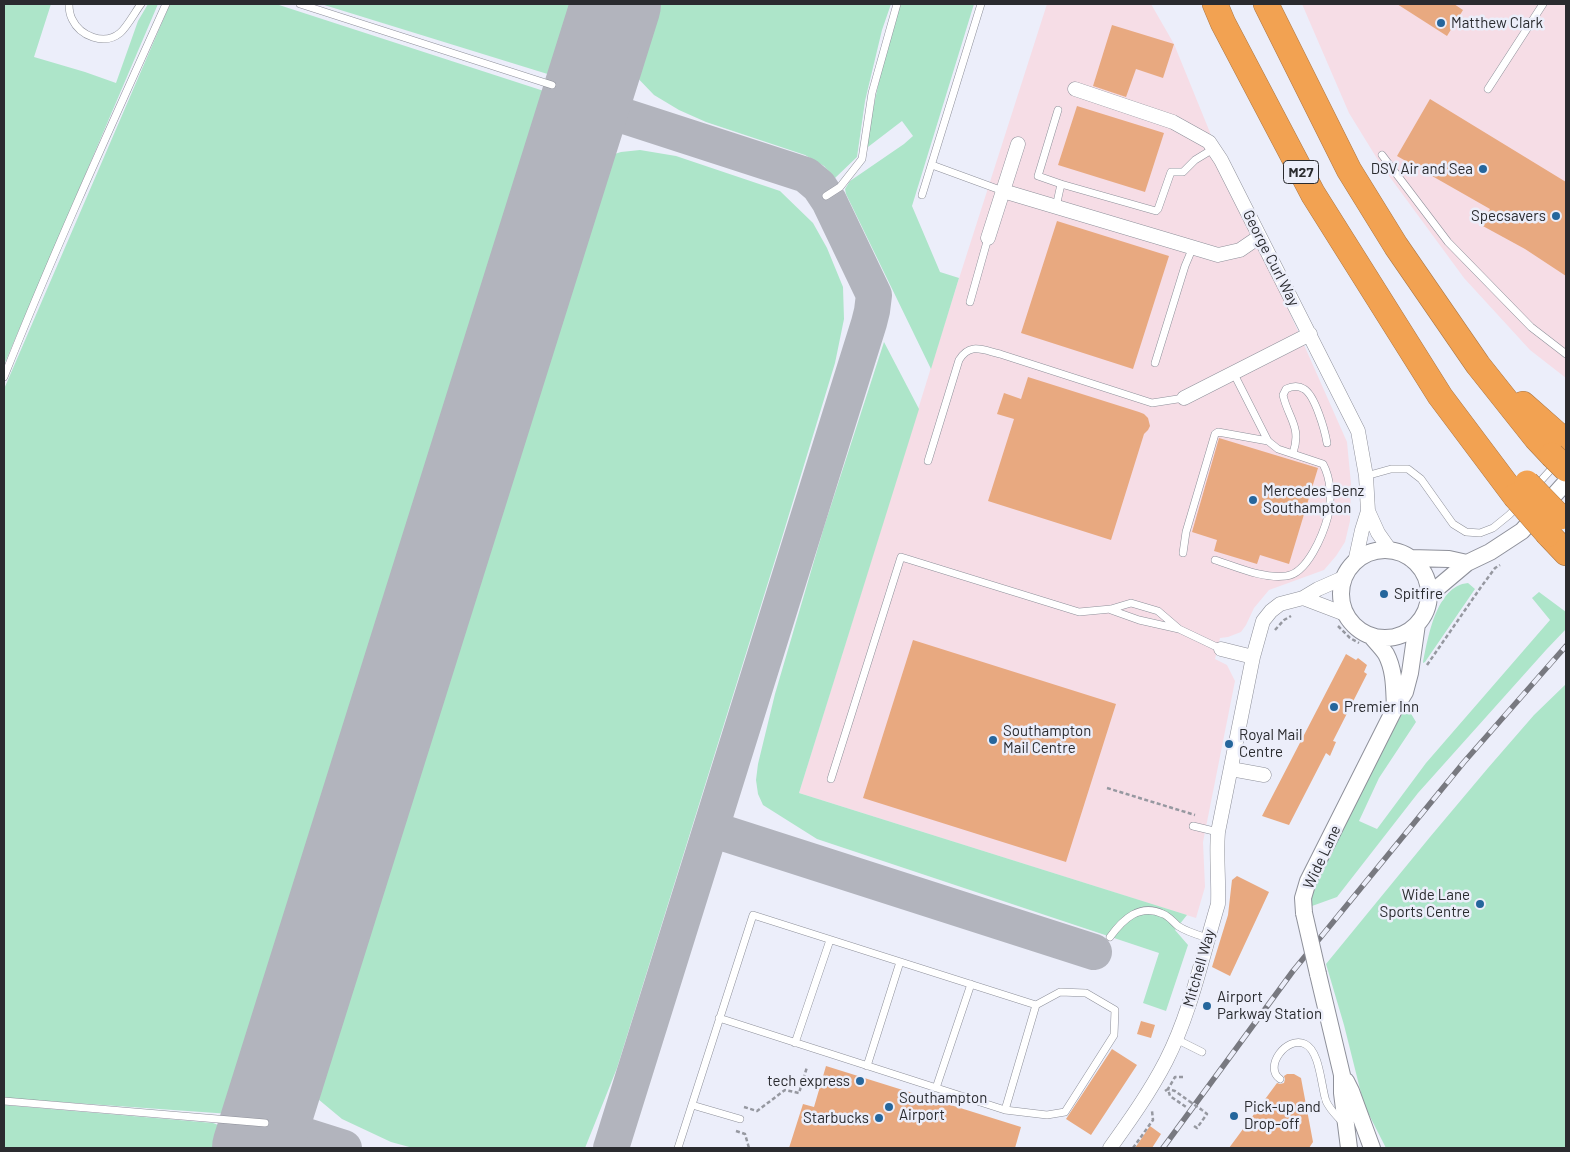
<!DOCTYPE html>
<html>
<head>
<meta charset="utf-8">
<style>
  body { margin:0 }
  #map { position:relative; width:1570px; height:1152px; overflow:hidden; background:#eceefa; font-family:Barlow,sans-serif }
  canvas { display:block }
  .frame { position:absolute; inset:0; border:5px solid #2a2b2f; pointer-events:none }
</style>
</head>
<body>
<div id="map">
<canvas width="1570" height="1152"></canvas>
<div class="frame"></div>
</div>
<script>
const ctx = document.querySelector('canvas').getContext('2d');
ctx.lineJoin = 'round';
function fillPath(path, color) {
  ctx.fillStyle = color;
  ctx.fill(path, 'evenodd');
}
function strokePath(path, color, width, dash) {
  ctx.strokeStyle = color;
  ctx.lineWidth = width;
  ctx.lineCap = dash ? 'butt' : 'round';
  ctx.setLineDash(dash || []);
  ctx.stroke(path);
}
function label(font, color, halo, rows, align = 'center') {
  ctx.font = font + ' Barlow,sans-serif';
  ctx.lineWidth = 5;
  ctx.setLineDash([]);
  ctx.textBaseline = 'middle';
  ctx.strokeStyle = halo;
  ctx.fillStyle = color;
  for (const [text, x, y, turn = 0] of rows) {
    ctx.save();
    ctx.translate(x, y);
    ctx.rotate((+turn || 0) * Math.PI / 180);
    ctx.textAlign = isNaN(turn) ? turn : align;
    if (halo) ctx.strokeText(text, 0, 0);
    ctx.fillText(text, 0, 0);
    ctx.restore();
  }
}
const industrial = new Path2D(`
  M1047 4H1151L1174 44 1211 135 1347 442 1351 484 1350 521 1345 542 1336 556 1324 570 1269 590 1254 608 1246 625 1241 632 1228 637 1220 638 1215 659 1227 665 1235 681 1203 842 1205 887 1196 918 799 793 947 316Z
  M1302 4H1566V378L1530 350 1464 278 1381 165 1349 113Z`);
const green = new Path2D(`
  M4 4H51L34 57 85 72 116 83 138 21 148 4H158L4 365Z
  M170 4H276L550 93 230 1114 4 1098V389Z
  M321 4H576L554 76Z
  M651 4H891L882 30 865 101 857 157 835 178 824 166 805 155 706 122 679 110 654 95 630 70Z
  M900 4H974L912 206 940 272 959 278 931 369 846 194 845 189 850 181 904 144 913 136 902 121 868 147C866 134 871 119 874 105 881 71 889 37 900 4Z
  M640 150 676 156 780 191 813 223 827 248 843 287 844 319 835 363 780 544 617 1068 585 1148H413L391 1142 342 1119 312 1094 605 157 621 152Z
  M884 342 919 409 799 793 1187 915 1175 930 1188 945 1166 1011 1143 1003 1159 953 817 839 763 805 758 794 756 780 758 764 775 694 824 527Z
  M1468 583 1475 589 1425 662 1423 663C1428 638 1436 586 1468 583Z
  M1539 592 1566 612V629L1546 650 1418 793 1337 897 1312 906V889L1340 826 1402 714 1410 712 1416 722 1379 778 1359 821 1377 829 1426 763 1550 620 1532 598Z
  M1566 684V1148H1386L1364 1105 1344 1025 1326 964 1430 837 1488 768 1534 715Z
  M4 1105 213 1123 226 1128 220 1148H4Z`);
const taxiway = new Path2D(`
  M584 103 806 175 819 186 829 201 874 295 872 311 869 323 611 1148
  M711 829 1094 952
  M265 1123 344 1148`);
const runway = new Path2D(`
  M257 1148 616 4`);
const building = new Path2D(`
  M1397 4H1454L1463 10 1447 36Z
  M1112 25 1174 44 1163 78 1136 69 1126 97 1093 86Z
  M1430 99 1566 182V276L1525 249 1481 225 1490 209 1397 156Z
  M1077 106 1164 133 1145 192 1058 165Z
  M1057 221 1169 256 1133 369 1021 333Z
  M1028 377 1139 412 1144 414 1148 418 1150 426 1148 430 1144 434 1111 540 988 501 1014 419 997 414 1004 393 1021 399Z
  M1219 438 1318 468 1289 564 1260 555 1257 564 1214 551 1217 540 1192 532Z
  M913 640 1116 704 1066 862 863 798Z
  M1346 654 1356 660 1358 658 1367 665 1364 672 1367 674 1333 741 1336 742 1330 756 1326 753 1289 825 1262 816Z
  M1237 876 1269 892 1230 976 1212 967 1228 915 1232 880Z
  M1141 1021 1155 1025 1151 1038 1137 1034Z
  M1112 1049 1137 1065 1091 1135 1066 1119Z
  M826 1066 1021 1127 1015 1148H789L803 1104 814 1107Z
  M1287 1074H1294L1301 1078 1313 1142 1309 1148H1229L1277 1083 1280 1084 1284 1083 1285 1079 1284 1076Z
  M1150 1126 1161 1134 1152 1148H1135Z`);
const path = new Path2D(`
  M1338 626 1350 638 1359 643
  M1275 630 1284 620 1291 616
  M1427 665 1481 587 1495 568 1500 565
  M1107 788 1195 815
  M1183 1077H1175L1168 1089 1175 1091 1189 1101
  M1165 1091 1168 1089 1170 1096 1186 1107
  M744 1107 757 1111 785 1090 799 1093 807 1067
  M1194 1126 1197 1128 1207 1114 1202 1110
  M736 1131 745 1134 749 1148
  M1133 1148 1153 1120 1152 1111`);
const service = new Path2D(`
  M69 4C69 8 70 15 72 19 80 36 104 46 120 33 127 27 135 12 141 4
  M300 4 552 85
  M1488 89 1543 4
  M1058 110 1038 176 1061 184 1156 211 1158 209 1171 172H1183L1195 160 1213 149
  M1382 155 1448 242 1531 327 1566 354
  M932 165 1003 191
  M922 195 981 4
  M826 196 840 187 862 159 872 93 897 4
  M1056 207 1061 184
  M970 302 988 238
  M1155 363 1185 266 1193 247
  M4 377C54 251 110 128 166 4
  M1293 453C1302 427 1288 418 1283 395L1286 389C1292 386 1298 385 1304 389 1315 395 1325 431 1327 443
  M928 461 959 360C970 342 983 350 1000 354L1152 403 1184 398
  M1366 476 1391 469H1408L1421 479 1453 524 1466 532 1480 533 1493 528 1509 515 1517 507
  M1536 486 1556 464
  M1183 553 1186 532 1215 434 1218 432 1268 441
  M1215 560C1237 567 1263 579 1286 576 1307 574 1323 535 1328 516 1332 499 1331 479 1323 464L1278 449 1268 441 1234 374
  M1111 610 1139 620 1179 629 1221 649
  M831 779 901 557 1079 612 1111 609 1131 603 1158 611 1179 629
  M1193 826 1218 832
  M1110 937C1123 919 1140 903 1163 914 1169 916 1173 922 1178 926 1187 932 1198 935 1208 938
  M719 1018 1005 1110 1036 1005
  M1176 1039 1202 1052
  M795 1043 830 940
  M867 1066 900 962
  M1280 1079C1263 1067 1287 1035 1305 1044 1320 1051 1321 1086 1326 1101 1330 1110 1337 1116 1343 1123
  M936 1088 971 984
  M4 1101 265 1123
  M692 1105 740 1119
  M678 1148 753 915 1036 1005 1060 992 1086 993 1115 1010 1114 1035 1065 1112 1047 1115 1005 1110`);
const minor = new Path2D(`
  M1075 89 1173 122 1209 142 1221 160 1358 431 1366 476 1368 511 1378 533 1390 550
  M1003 191 1018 144
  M988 238 1003 191 1218 255 1240 250 1259 237
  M1184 398 1310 334
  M1355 562 1362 530 1368 511
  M1303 598 1345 614
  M1221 649 1253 657
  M1231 769 1264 775
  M1110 1148C1130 1120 1150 1092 1166 1061 1191 1012 1202 957 1218 904 1219 880 1216 856 1218 832L1253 657 1263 621 1271 611 1280 604 1303 598 1318 589 1343 578`);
const tertiary = new Path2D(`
  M1341 594a44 44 0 1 1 88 0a44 44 0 1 1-88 0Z
  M1410 558 1449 559 1467 563
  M1429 595 1467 563 1490 552 1522 531 1566 482
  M1371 636C1376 642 1382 648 1386 654 1395 671 1394 690 1395 708
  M1304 913 1303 898 1308 881 1395 708 1405 692 1410 673 1417 624
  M1318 974 1342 1075V1093L1349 1148
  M1346 1081 1351 1091 1372 1148`);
const motorway = new Path2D(`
  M1215 4 1223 23 1313 194 1440 396 1515 496
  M1266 4 1349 170 1396 246 1478 365 1536 438 1552 455
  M1523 404 1566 442
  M1548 534 1566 553`);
const rail = new Path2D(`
  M1163 1148 1293 971 1464 762 1566 646`);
const pathBridge = new Path2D(`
  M1189 1101 1202 1110`);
const tertiaryBridge = new Path2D(`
  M1304 913 1318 974`);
const motorwayBridge = new Path2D(`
  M1552 455 1566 469
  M1527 483 1560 517
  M1515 496 1548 534`);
const markers = [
  [1441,23,5,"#25669c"],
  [1483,169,5,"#25669c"],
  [1556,216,5,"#25669c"],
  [1253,500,5,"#25669c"],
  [1384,594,5,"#25669c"],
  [1334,707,5,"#25669c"],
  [993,740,5,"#25669c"],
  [1229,744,5,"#25669c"],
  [1480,904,5,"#25669c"],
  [1207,1006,5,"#25669c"],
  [860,1081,5,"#25669c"],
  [889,1107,5,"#25669c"],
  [1234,1116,5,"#25669c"],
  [879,1118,5,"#25669c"]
];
const shields = [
  [1301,172,35]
];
const shieldNames = [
  ["M27",1301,172]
];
const poiNames = [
  ["Matthew Clark",1451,23],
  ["DSV Air and Sea",1473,169,"right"],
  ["Specsavers",1546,216,"right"],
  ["Mercedes-Benz",1263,491],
  ["Southampton",1263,508],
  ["Spitfire",1394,594],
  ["Premier Inn",1344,707],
  ["Southampton",1003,731],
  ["Mail Centre",1003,748],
  ["Royal Mail",1239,735],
  ["Centre",1239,752],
  ["Wide Lane",1470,895,"right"],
  ["Sports Centre",1470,912,"right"],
  ["Airport",1217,997],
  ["Parkway Station",1217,1014],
  ["tech express",850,1081,"right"],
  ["Southampton",899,1098],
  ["Airport",899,1115],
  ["Pick-up and",1244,1107],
  ["Drop-off",1244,1124],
  ["Starbucks",869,1118,"right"]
];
const streetNames = [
  ["George Curl Way",1271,258,63],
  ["Wide Lane",1322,857,-65],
  ["Mitchell Way",1199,968,-74]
];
fillPath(industrial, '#f6dde6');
fillPath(green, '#ade5c9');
strokePath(taxiway, '#b2b4bd', 36);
strokePath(runway, '#b2b4bd', 90);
fillPath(building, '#e8a980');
strokePath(service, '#8e909a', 8);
strokePath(minor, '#8e909a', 15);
strokePath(tertiary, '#8e909a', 18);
strokePath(motorway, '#ac7846', 26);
strokePath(path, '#9698a0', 2.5, [4, 2.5]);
strokePath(service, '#fff', 7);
strokePath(minor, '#fff', 14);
strokePath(tertiary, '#fff', 16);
strokePath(motorway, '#f2a252', 25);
strokePath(rail, '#787980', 5.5);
strokePath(rail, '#eceefa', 4, [11]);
strokePath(tertiaryBridge, '#8e909a', 18, []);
strokePath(motorwayBridge, '#ac7846', 26, []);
strokePath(pathBridge, '#9698a0', 2.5, [4, 2.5]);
strokePath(tertiaryBridge, '#fff', 16);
strokePath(motorwayBridge, '#f2a252', 25);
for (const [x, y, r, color] of markers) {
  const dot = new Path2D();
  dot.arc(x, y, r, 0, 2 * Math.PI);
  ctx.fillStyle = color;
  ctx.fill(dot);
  strokePath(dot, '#eceefa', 2);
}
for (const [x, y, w] of shields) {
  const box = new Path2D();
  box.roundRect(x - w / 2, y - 11.5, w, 23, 4);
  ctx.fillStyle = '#eceefa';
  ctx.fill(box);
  strokePath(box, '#2a2b2f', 1);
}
label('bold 14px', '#2a2b2f', null, shieldNames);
label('15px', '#2a2b2f', '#eceefa', poiNames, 'left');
label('15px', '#2a2b2f', '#eceefa', streetNames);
</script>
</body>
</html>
